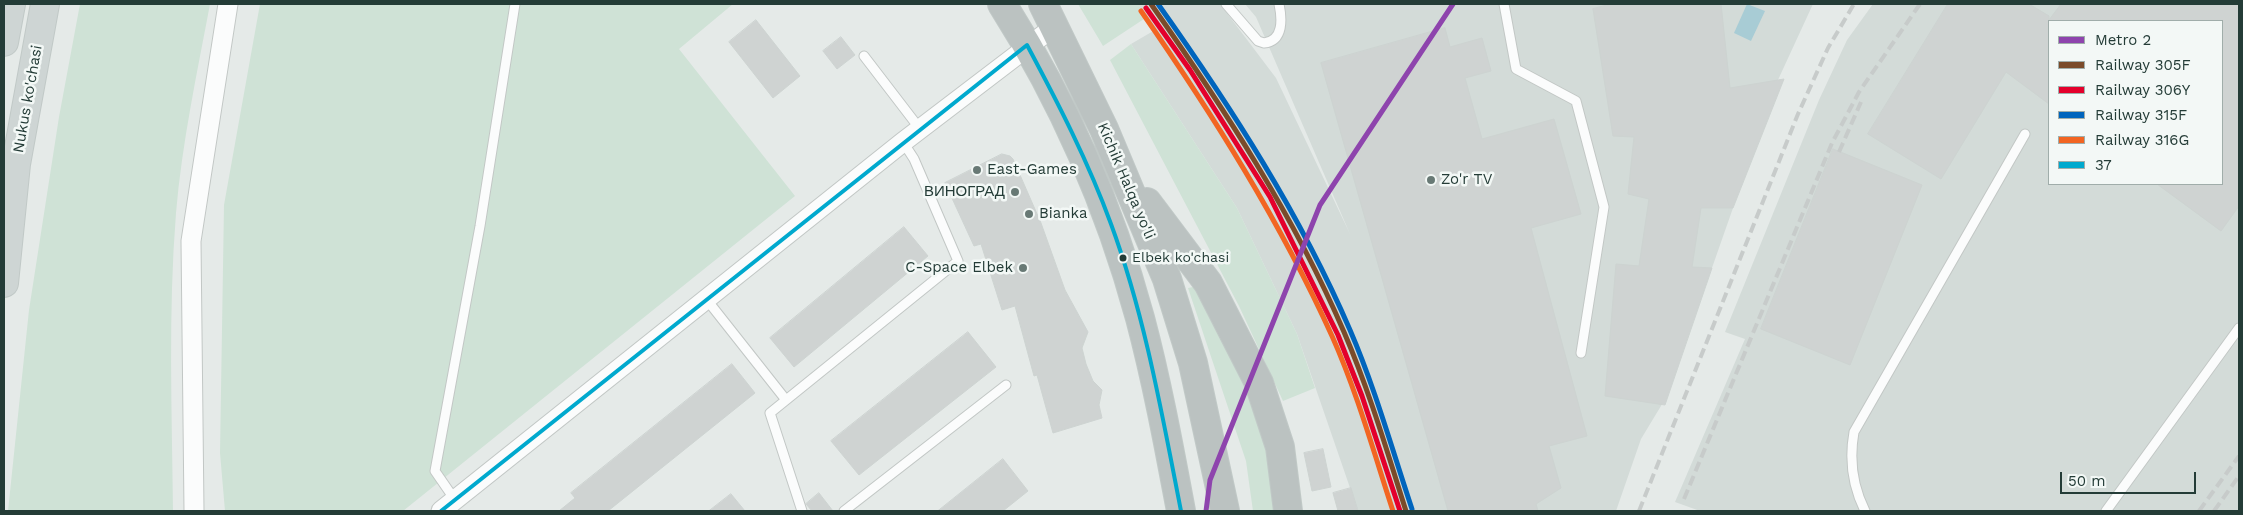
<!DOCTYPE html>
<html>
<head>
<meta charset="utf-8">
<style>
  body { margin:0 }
  #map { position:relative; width:2243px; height:515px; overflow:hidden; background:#e5eae8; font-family:"Work Sans",sans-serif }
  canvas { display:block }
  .frame { position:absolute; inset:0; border:5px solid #243c37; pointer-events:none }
  .legend { position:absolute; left:2048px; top:20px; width:175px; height:165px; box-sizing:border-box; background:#f3f8f6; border:1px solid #a0adaa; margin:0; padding:6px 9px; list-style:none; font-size:15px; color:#243c37 }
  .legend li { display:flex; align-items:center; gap:10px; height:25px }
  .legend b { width:25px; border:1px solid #a0adaa }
  .scale { position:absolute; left:2060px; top:472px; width:136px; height:22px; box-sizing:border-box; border:2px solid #243c37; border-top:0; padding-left:6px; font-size:15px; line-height:18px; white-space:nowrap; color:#243c37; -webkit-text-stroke:4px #f3f8f6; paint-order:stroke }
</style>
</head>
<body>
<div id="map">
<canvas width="2243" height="515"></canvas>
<div class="frame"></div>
<ul class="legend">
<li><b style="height:6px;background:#8e44ad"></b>Metro 2</li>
<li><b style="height:6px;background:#7a4b2a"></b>Railway 305F</li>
<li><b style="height:6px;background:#e4002b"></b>Railway 306Y</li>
<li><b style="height:6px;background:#0065bd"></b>Railway 315F</li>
<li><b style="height:6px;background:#f26522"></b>Railway 316G</li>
<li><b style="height:6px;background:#00a9ce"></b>37</li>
</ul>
<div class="scale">50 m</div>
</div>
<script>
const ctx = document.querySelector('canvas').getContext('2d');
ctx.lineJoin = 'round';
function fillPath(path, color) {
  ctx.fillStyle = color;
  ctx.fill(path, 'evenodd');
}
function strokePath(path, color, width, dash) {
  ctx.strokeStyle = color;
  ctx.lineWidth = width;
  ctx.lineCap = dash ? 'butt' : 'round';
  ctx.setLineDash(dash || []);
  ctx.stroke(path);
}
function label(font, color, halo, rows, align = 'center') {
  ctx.font = font + ' "Work Sans",sans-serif';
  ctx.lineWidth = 5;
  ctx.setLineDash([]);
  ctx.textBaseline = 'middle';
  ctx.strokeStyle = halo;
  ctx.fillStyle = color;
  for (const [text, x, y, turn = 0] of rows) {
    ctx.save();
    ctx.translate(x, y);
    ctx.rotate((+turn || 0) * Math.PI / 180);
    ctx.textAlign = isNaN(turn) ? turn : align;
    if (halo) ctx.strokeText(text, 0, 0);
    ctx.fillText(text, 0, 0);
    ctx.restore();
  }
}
const built = new Path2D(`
  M1138 4H1220L1276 78 1350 234 1256 17 1245 4H1813L1748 145 1733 208 1667 396 1641 439 1616 511H1358L1297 334 1237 208 1131 44 1155 30Z
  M1873 4H2239V511H1700L1675 502 1745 339 1725 332 1819 100 1847 40ZM2049 21H2222V184H2049Z`);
const green = new Path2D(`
  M80 4H210C197 73 182 143 176 213 168 312 172 412 173 511H8L29 310 59 117Z
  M260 4H733L679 49 795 196 403 511H225L220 453 224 205Z
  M1078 4H1138L1147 17 1103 46Z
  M1131 44 1237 208 1297 334 1315 388 1283 401 1239 306 1110 60Z
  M1198 286 1232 352 1269 443 1280 511H1253L1246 461 1188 288Z`);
const water = new Path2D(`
  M1747 4 1765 11 1751 41 1734 33Z`);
const building = new Path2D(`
  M1611 4H1721L1730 88 1784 79 1733 208H1701L1692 267 1712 268 1665 405 1605 396 1616 264 1639 266 1649 199 1628 194 1634 137 1613 136 1593 9Z
  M1948 4H2029L2049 16V20L2061 4H2239V206L2221 231 2157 184H2222V21H2049V104L2006 72 1941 179 1868 134Z
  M756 20 800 76 773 98 729 42Z
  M1445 28 1450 47 1482 38 1491 71 1465 78 1482 139 1554 119 1581 214 1531 228 1587 436 1549 446 1561 488 1536 504 1538 511H1448L1321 63Z
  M841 37 855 55 837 69 823 51Z
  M1833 149 1922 185 1850 365 1761 329Z
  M1002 154 1010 156 1013 159 1041 223 1065 290 1088 332 1082 348 1086 364 1093 381 1102 390 1099 405 1102 418 1053 433 1037 375 1034 376 1015 306 1002 310 981 244 974 246 945 183Z
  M904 227 928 256 794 367 770 338Z
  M968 332 996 367 859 475 831 441Z
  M732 364 755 393 608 511H559L575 498 571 493Z
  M1323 449 1331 487 1312 491 1304 453Z
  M1003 459 1028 491 1003 511H938Z
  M1351 488 1358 511H1338L1333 493Z
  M819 493 833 511H812L806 504Z
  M731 494 745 511H709Z`);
const lane = new Path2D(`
  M1226 4 1258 41 1264 43C1284 41 1282 18 1279 4
  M1504 4 1516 69 1576 101 1604 207 1581 353
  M864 56 920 129
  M707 300 786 400
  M455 500 435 471 480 226 515 4
  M802 511 770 413 958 261 914 159 903 142
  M844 511 1006 385
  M1865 511C1852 485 1849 460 1854 432L2025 134
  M2106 511 2239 328`);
const street = new Path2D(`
  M194 511 191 241 228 4
  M441 511 903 142 1055 26`);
const primary = new Path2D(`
  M4 42 11 4
  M4 283 16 164 45 4`);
const highway = new Path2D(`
  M1002 4C1063 100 1110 208 1140 318 1157 382 1169 447 1181 511
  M1043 4 1104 129 1167 279 1193 363 1225 511
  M1147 202 1208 283 1259 383 1280 447 1288 511`);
const rail = new Path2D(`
  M1839 152 1861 102
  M1684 499 1832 143 1859 92 1920 4
  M1639 511 1798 114 1828 48 1854 4
  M2199 511 2239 456
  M2214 511 2239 476`);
const bus1 = new Path2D(`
  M441 511 1027 45C1058 103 1088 161 1111 224 1145 316 1162 414 1181 511`);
const rail1 = new Path2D(`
  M1151 4C1224 108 1294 216 1344 332 1369 390 1387 451 1406 511`);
const rail2 = new Path2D(`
  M1146 8 1190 70 1270 197 1307 272 1338 335 1362 396 1400 511`);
const rail3 = new Path2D(`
  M1158 4C1231 107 1300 214 1350 330 1375 388 1392 449 1412 509`);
const rail4 = new Path2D(`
  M1141 11C1213 115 1280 221 1332 336 1357 392 1374 453 1393 511`);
const metro1 = new Path2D(`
  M1206 511 1210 480 1320 205 1453 4`);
const markers = [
  [977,170,5,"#687975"],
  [1431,180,5,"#687975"],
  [1015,192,5,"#687975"],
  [1029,214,5,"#687975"],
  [1123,258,4.5,"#243c37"],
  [1023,268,5,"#687975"]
];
const busNames = [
  ["Elbek ko'chasi",1132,258]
];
const streetNames = [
  ["Nukus ko'chasi",28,99,-80],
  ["Kichik Halqa yo'li",1126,181,67]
];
const poiNames = [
  ["East-Games",987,170],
  ["Zo'r TV",1441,180],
  ["ВИНОГРАД",1005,192,"right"],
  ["Bianka",1039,214],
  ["C-Space Elbek",1013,268,"right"]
];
fillPath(built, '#d3dbd8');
fillPath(green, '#cfe2d6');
fillPath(water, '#a8ccd5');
fillPath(building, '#cfd3d2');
strokePath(building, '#cdd3d1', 1);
strokePath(lane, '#c2c7c5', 11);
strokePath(street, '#c2c7c5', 21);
strokePath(primary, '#c1c9c7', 30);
strokePath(highway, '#c1c9c7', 30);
strokePath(lane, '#fbfcfc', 9);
strokePath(street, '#fbfcfc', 19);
strokePath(primary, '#ced5d4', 28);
strokePath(highway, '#bbc2c1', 28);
strokePath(rail, '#c7cbca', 4, [10, 5]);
strokePath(bus1, '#00a9ce', 4);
strokePath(rail1, '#7a4b2a', 5);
strokePath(rail2, '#e4002b', 5);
strokePath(rail3, '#0065bd', 5);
strokePath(rail4, '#f26522', 5);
strokePath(metro1, '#8e44ad', 5);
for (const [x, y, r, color] of markers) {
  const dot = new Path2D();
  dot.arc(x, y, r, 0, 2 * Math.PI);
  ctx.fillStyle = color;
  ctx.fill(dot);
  strokePath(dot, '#f3f8f6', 2);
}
label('14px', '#243c37', '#f3f8f6', busNames, 'left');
label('15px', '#243c37', '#f3f8f6', streetNames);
label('15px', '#243c37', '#f3f8f6', poiNames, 'left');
</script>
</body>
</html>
